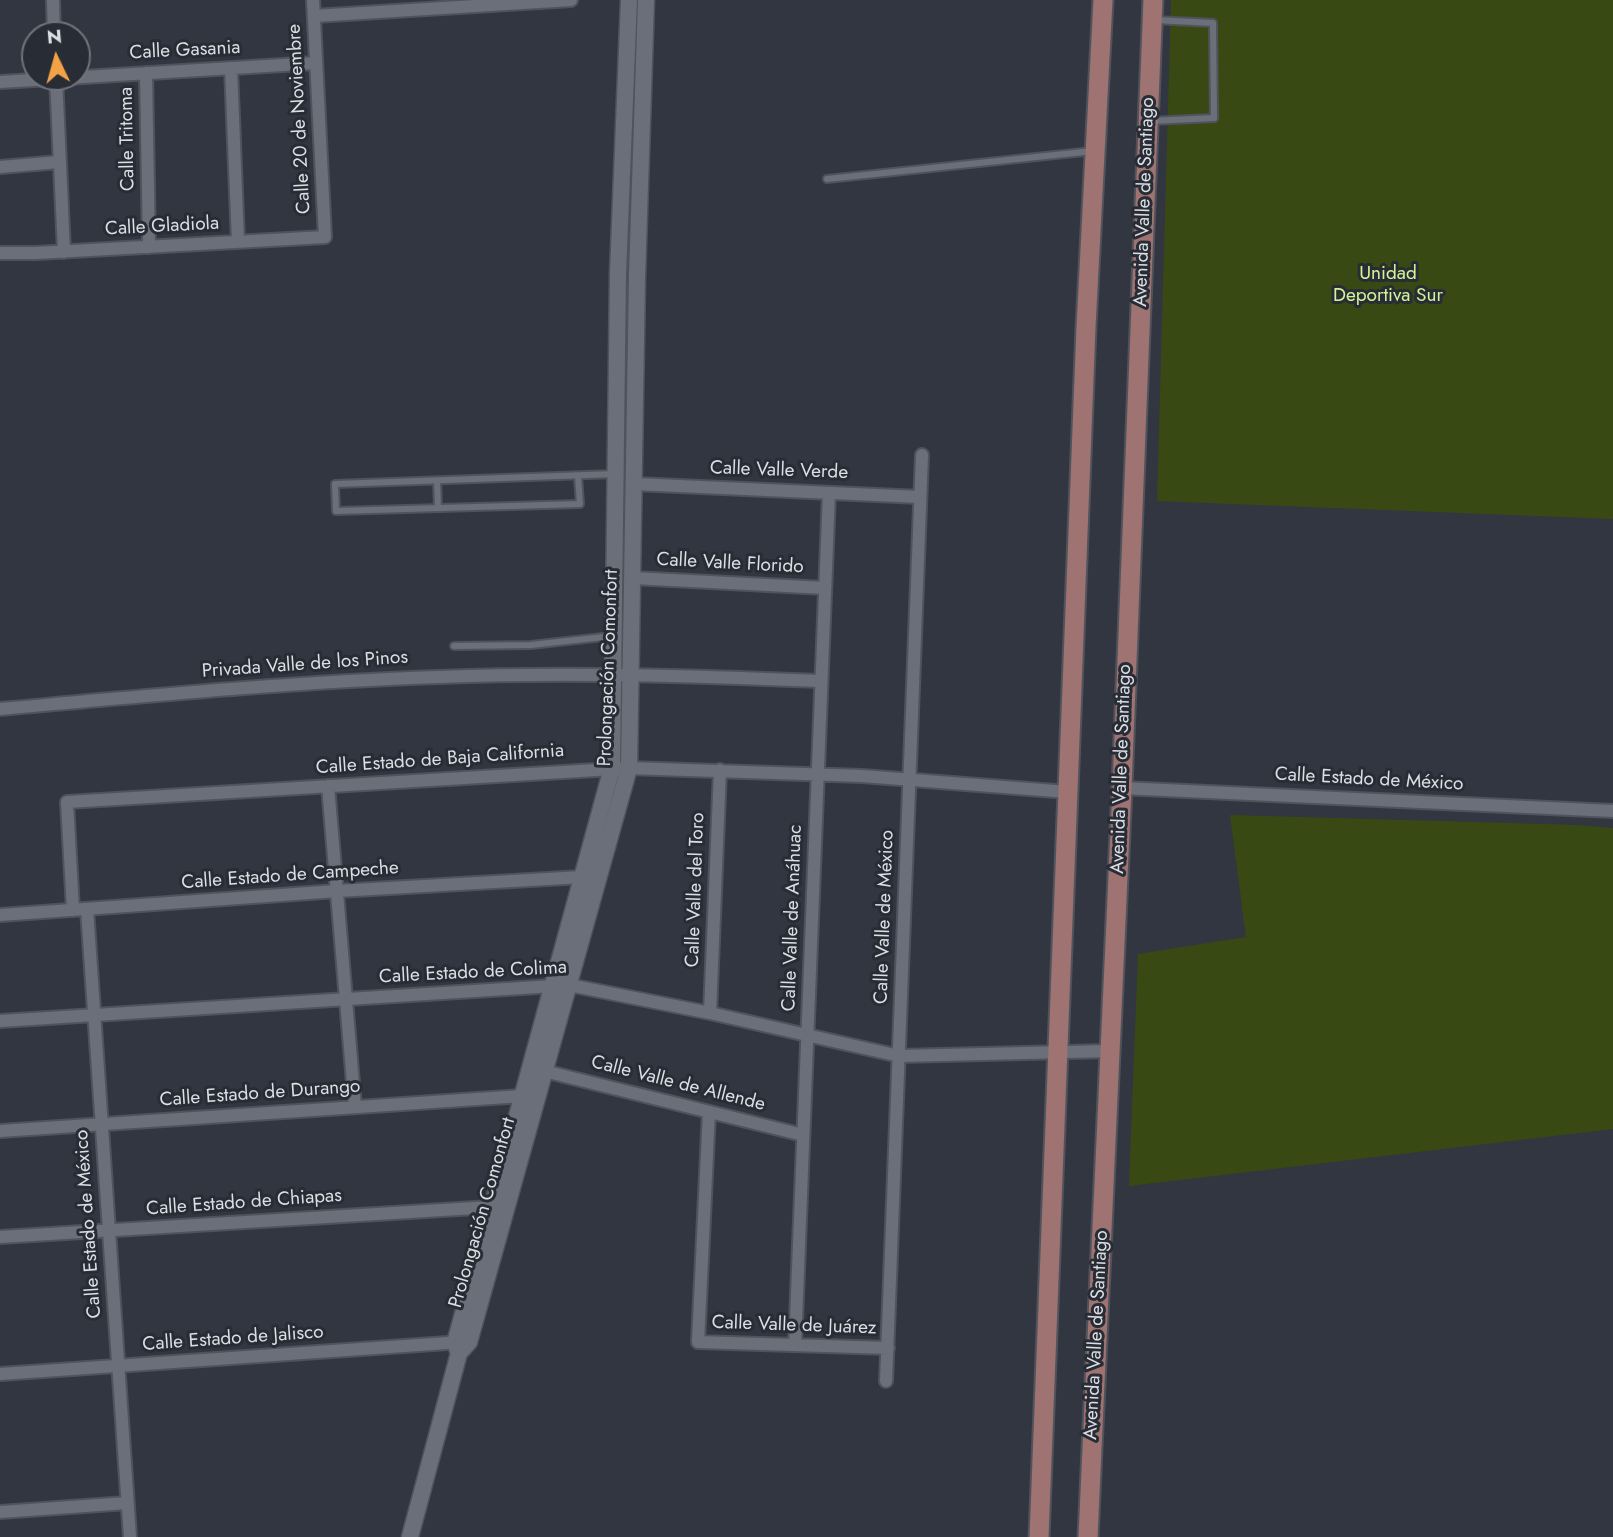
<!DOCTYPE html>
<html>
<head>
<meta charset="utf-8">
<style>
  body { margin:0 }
  #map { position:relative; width:1613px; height:1537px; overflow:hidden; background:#323640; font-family:Jost,sans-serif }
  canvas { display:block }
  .north { position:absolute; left:21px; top:21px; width:70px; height:70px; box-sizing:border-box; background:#282c35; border:2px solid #70737b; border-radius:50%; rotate:355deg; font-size:19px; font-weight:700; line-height:28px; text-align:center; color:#dbdee4 }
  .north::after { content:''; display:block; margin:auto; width:24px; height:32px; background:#f5a246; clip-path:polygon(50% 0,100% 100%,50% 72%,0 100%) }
</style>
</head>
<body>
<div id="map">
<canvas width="1613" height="1537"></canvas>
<div class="north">N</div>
</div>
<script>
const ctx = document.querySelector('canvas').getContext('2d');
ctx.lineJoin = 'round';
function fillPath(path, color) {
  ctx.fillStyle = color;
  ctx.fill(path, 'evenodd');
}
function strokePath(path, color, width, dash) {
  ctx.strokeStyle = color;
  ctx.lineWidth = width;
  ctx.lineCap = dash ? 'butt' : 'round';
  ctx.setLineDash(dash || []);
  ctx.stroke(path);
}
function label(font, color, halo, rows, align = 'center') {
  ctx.font = font + ' Jost,sans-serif';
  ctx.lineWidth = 6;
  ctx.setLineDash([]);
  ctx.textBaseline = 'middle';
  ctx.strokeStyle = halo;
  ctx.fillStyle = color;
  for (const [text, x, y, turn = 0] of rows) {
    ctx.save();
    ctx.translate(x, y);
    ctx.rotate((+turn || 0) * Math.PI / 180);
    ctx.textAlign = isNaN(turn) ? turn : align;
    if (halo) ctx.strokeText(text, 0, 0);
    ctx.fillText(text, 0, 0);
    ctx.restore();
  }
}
const green = new Path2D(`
  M1171 0H1613V519L1157 501Z
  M1230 815 1577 825 1613 828V1129L1129 1186 1138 954 1246 937Z`);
const service = new Path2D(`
  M1150 121 1214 118 1213 23 1155 20
  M827 179 1093 151
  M578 476 580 504 336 511 335 484 614 474
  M437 481 438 508
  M454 646 531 645 612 636`);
const minor = new Path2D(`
  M53 0 54 35
  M314 16 571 0
  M231 68 238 242
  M146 73 149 247
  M56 77 64 252
  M0 82 316 63
  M0 167 59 162
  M0 253H36L325 237 313 0
  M635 484 920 497
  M633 578 825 588
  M0 709C146 696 292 682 439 677 567 672 694 676 821 681
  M328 786 355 1107
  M1122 788 1613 811
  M87 909 130 1537
  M73 910 67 802 629 768 862 776 1068 792
  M0 915 337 891 582 877
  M710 1013 720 770
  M0 1021 569 985 710 1013 899 1056 1109 1051
  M544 1071 803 1135
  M709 1112 698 1342 888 1348
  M0 1131 522 1096
  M0 1237 491 1207
  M795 1345 829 493
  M0 1374 462 1342
  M886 1381 922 455
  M0 1512 127 1503`);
const tertiary = new Path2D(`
  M459 1353 455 1343 612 768 618 273 629 0
  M410 1537 459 1353 469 1342 629 768 637 277 646 0`);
const primary = new Path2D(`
  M1039 1537 1086 327 1103 0
  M1088 1537 1122 788 1153 0`);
const streetNames = [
  ["Calle Gasania",185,51,-3],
  ["Calle 20 de Noviembre",300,119,-93],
  ["Calle Tritoma",128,139,-91],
  ["Avenida Valle de Santiago",1145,202,-88],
  ["Calle Gladiola",162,227,-3],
  ["Calle Valle Verde",779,471,2],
  ["Calle Valle Florido",730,564,3],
  ["Privada Valle de los Pinos",305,665,-4],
  ["Prolongación Comonfort",609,668,-88],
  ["Calle Estado de Baja California",440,760,-4],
  ["Avenida Valle de Santiago",1122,769,-88],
  ["Calle Estado de México",1369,780,3],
  ["Calle Estado de Campeche",290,876,-4],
  ["Calle Valle del Toro",696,890,-88],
  ["Calle Valle de México",885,917,-88],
  ["Calle Valle de Anáhuac",793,918,-88],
  ["Calle Estado de Colima",473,973,-3],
  ["Calle Valle de Allende",678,1084,14],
  ["Calle Estado de Durango",260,1094,-4],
  ["Calle Estado de Chiapas",244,1203,-4],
  ["Prolongación Comonfort",483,1213,-74],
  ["Calle Estado de México",89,1224,-94],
  ["Calle Valle de Juárez",794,1326,2],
  ["Avenida Valle de Santiago",1097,1335,-87],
  ["Calle Estado de Jalisco",233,1339,-4]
];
const parkNames = [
  ["Unidad",1388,274],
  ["Deportiva Sur",1388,296]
];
fillPath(green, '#394914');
strokePath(service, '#50535b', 10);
strokePath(minor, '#50535b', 16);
strokePath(tertiary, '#50535b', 19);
strokePath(primary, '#50535b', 23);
strokePath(service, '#6a6f7a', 6);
strokePath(minor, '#6a6f7a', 12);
strokePath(tertiary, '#6a6f7a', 16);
strokePath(primary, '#9e7372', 19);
label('19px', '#dbdee4', '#282c35', streetNames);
label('19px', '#d3f396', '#282c35', parkNames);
</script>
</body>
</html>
